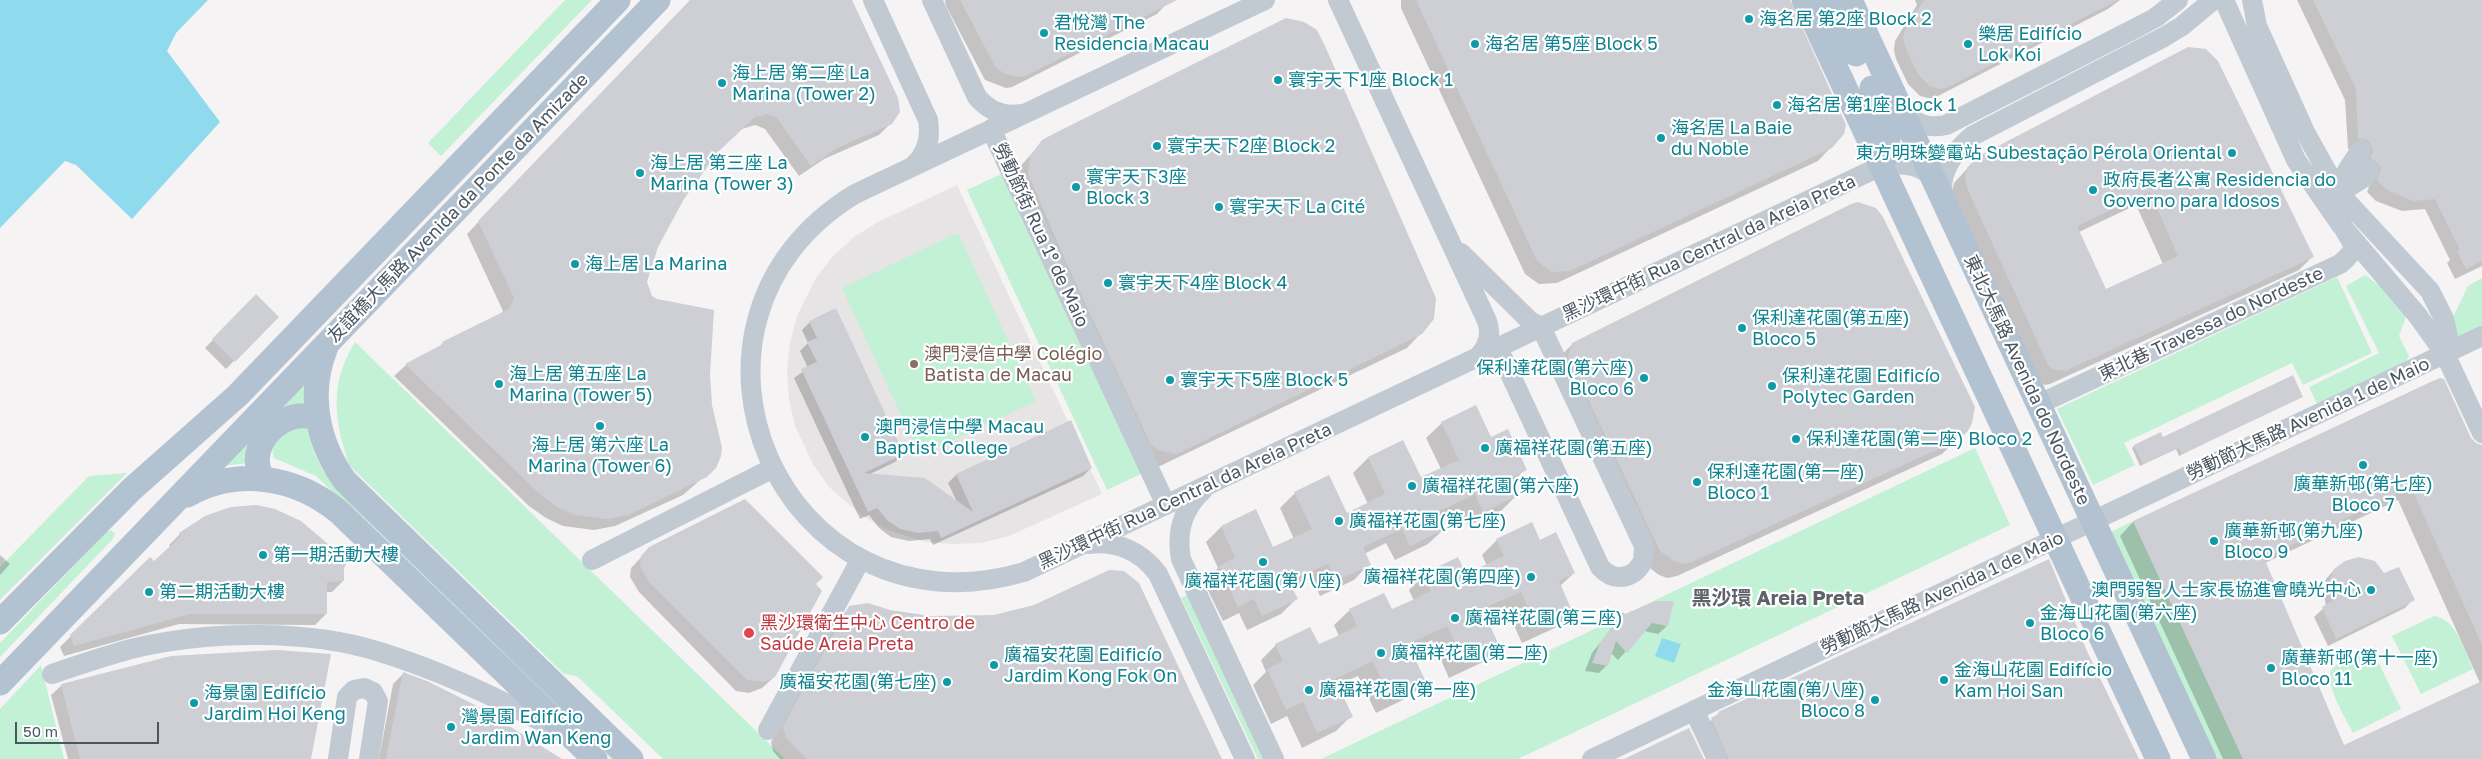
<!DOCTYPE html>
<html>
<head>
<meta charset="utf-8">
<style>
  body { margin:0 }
  #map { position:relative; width:2482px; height:759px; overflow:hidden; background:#f5f3f3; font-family:"Golos Text",sans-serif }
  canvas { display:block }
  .scale { position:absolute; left:15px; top:722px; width:144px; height:22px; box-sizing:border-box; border:2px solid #4a5661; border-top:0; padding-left:6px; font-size:15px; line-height:18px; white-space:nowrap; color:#4a5661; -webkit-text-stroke:4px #fff; paint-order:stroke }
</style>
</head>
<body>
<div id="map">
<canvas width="2482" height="759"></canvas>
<div class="scale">50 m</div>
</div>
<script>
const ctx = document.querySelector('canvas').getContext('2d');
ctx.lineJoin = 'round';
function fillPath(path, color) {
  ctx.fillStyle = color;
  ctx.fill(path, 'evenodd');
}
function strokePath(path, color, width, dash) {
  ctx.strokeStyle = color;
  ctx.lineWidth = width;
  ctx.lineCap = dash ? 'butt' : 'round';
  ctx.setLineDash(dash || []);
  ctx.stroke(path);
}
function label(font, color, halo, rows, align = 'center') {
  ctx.font = font + ' "Golos Text","Noto Sans SC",sans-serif';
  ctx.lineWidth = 4.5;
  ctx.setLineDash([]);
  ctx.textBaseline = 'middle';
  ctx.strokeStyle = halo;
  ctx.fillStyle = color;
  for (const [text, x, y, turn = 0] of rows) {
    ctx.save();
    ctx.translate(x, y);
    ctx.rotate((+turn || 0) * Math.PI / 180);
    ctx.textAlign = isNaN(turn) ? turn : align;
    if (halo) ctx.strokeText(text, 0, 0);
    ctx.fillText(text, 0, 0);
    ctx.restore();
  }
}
const education = new Path2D(`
  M957 185 1102 494 1009 536 981 543 953 544 925 542 885 529 861 515 829 487 813 464 795 426 789 399 787 371 790 343 797 316 816 278 833 256 854 237 878 222Z`);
const green = new Path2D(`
  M565 0H592L441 156 428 143Z
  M1006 172 1145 472 1107 490 967 190Z
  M958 233 1036 401 920 456 842 288Z
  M2365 275 2391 294 2406 317 2399 336 2409 356 2403 367 2318 406 2309 387 2379 353 2346 286Z
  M2337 277 2372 353 2303 385 2292 363 2124 443 2135 465 2093 485 2057 409Z
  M2482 278V329L2458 340 2452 319 2468 286Z
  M355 342 785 759H663L578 677 563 673 349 465C334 418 329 385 355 342Z
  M315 370 313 401C273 407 268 431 250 463L222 466Z
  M296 421 308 429 315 454 323 471 621 759H611L316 476 274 458C268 440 283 432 296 421Z
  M1975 448 2010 525 1518 759H1321Z
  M127 473 0 600V567L89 476Z
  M2133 521 2243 759H2211L2107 534Z
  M111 530 115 534 112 540 0 657V643L106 532Z
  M1188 594 1266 759H1258L1181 598Z
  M2434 616C2456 618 2465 652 2473 669L2421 694 2392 636Z
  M2372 649 2401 709 2353 733C2347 720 2321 680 2333 668 2341 659 2361 654 2372 649Z
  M41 665 64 759H0V709Z`);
const water = new Path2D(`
  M0 0H208L176 33 167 51 220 122 132 219 76 165 65 161 0 228Z
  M1662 638 1681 644 1674 663 1655 656Z`);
const shadow = new Path2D(`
  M692 0H851L891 123 879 135 824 159 799 176 765 129 755 125 742 129 715 154 683 198 657 247 646 282 651 297 709 374 715 467 683 495 615 526 594 530 563 526 546 518 529 506 394 376 406 365 438 348 443 343 501 314 503 311 467 234Z
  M945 0H1170L1157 14 1012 87 1006 88 985 80 946 6Z
  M1401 0H1788L1831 147 1818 161 1557 283 1539 284 1525 274 1401 8Z
  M1915 0H2120L2108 9 1934 98H1928L1920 96 1908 84 1896 59 1894 50 1895 41 1917 5Z
  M2297 0H2482V266L2455 279 2447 263 2450 260 2425 209 2402 211 2376 201 2367 192 2371 181 2357 150 2348 149 2345 100Z
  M2188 48 2313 256 2299 270 2050 384 2045 385 2035 378 1952 191 1954 183 1977 158ZM2136 205 2163 264 2105 291 2079 232Z
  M1043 141 1421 333 1407 348 1160 466 1145 463 1017 170Z
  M256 296 277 317 226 369 205 348Z
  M810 322 903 454 895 462 868 475 957 502 948 483 956 475 1070 422 1091 468 1083 476 933 545 930 539 909 541 891 537 879 528 869 515 860 519 794 378 808 368 800 351 808 343 802 330Z
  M1573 344 1967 430 1942 454 1677 576 1667 578 1659 575 1646 565 1558 358Z
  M2433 381 2470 439 2482 448V759H2223L2120 536 2133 522ZM2398 500 2480 683 2343 747 2265 563Z
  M2301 396 2179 456 2176 449 2140 466 2132 448 2134 446Z
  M1442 423 1491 439 1525 469 1512 483 1517 495 1502 510 1468 526 1460 509 1445 516 1439 519 1444 529 1428 544 1395 560 1386 543 1364 554 1369 564 1354 580 1320 596 1312 578 1291 588 1296 599 1281 614 1247 630 1239 613 1223 621 1204 582 1218 568 1206 542 1221 527 1255 511 1273 549 1294 539 1280 508 1295 493 1346 514 1368 504 1353 473 1368 458 1420 479 1441 469 1426 438Z
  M180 534 343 581 332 592H326V614L315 625 179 624 64 656 60 647 150 558 154 563 171 547 169 545Z
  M1497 540 1539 542 1574 573 1560 586 1572 612 1557 627 1522 643 1505 606 1484 616 1498 647 1483 662 1449 678 1432 640 1410 651 1425 682 1409 697 1376 713 1358 676 1337 685 1351 716 1336 731 1302 748 1287 716 1271 724 1253 685 1266 672 1261 660 1276 645 1318 646 1339 636 1334 625 1350 610 1391 611 1414 601 1409 590 1424 575 1465 576 1487 566 1482 555Z
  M650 548 814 584 774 677 762 688 749 693 736 691 639 592 630 577 631 568Z
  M0 555 10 564 0 575Z
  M2334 570 2384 575 2413 599 2405 608 2328 646 2314 617 2326 606 2323 590 2326 579Z
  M850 607 1220 759H780L773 751 771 742 836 621Z
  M1623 614 1667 626 1658 634 1644 631 1618 660 1611 653 1607 665 1599 673 1585 671 1592 653Z
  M2085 650 2137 759H1715L1701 730 1719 713Z
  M403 674 554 759H379L393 684Z
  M62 685 310 759H68L51 695Z`);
const building = new Path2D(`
  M690 0H852L898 98 900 112 892 124 837 148 811 166 777 118 768 114 755 117 718 152 684 199 658 247 647 282 652 296 657 299 714 310 710 374 712 405 722 448 721 456 716 468 707 477 628 515 607 519 575 515 557 507 541 495 405 364 443 344 442 342 509 309 514 298 478 221Z
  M960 0H1177L1025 76 1018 77 1006 74 996 68Z
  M1416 0H1790L1846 125 1844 134 1832 148 1570 271 1552 272 1537 261Z
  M1924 0H2118L1946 88 1939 89 1930 86 1918 74 1906 49 1903 39 1905 30Z
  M2313 0H2482V261L2466 269 2457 251 2460 250 2435 199 2413 201 2387 190 2377 180 2381 169 2379 164 2370 158 2373 152 2372 146 2367 140 2358 138 2356 89Z
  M1286 18 1304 22 1317 30 1325 46 1436 298 1434 319 1422 334 1177 454 1159 450 1151 445 1066 262 1028 174 1030 156 1042 140 1059 131Z
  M2188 47 2206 49 2218 61 2314 257 2065 371 2052 369 2048 365 1967 188 1965 176 1967 168 1977 157ZM2150 192 2178 256 2106 289 2077 226Z
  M1858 202 1876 208 1883 217 1975 407 1972 423 1968 431 1958 440 1692 562 1682 564 1674 561 1660 551 1568 357 1572 343 1851 204Z
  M256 294 279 317 235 362 212 339Z
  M836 308 904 454 864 473 925 478 973 512 956 474 1071 420 1092 468 941 538 938 531 918 533 900 529 887 520 877 508 868 512 801 369 817 362 807 342 817 338 809 321Z
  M2293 375 2303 397 2182 454 2179 448 2143 464 2134 445 2161 432 2163 437Z
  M2440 378 2444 379 2471 438 2476 443 2482 445V645L2411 487 2264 558 2344 745 2482 681V759H2243L2133 521Z
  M1476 405 1491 437 1508 429 1527 470 1510 478 1519 495 1483 512 1475 494 1461 501 1437 512 1445 529 1410 546 1402 529 1363 547 1371 565 1335 581 1328 564 1303 575 1289 582 1298 599 1262 616 1254 599 1238 607 1219 566 1235 558 1221 526 1256 509 1273 547 1312 529 1294 492 1329 475 1347 513 1385 494 1368 457 1403 440 1421 477 1459 460 1441 422Z
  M745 499 823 577 816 584 822 591 775 677 764 682 747 680 649 582 640 566 641 556 649 547Z
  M256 505 275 509 301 521 348 561 344 568V581L327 582V614H190L74 646 70 635 150 557 154 561 181 536 179 533 205 516 219 511 231 507Z
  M1532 522 1540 540 1556 532 1575 573 1559 581 1573 613 1538 629 1521 592 1482 609 1500 647 1465 664 1447 626 1408 644 1426 682 1391 699 1373 661 1335 679 1353 717 1317 733 1303 702 1286 710 1267 669 1283 661 1275 644 1310 627 1319 644 1333 638 1357 626 1349 609 1384 593 1392 609 1415 599 1431 591 1423 574 1458 557 1466 574 1504 556 1496 539Z
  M2359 557 2375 561 2384 573 2399 567 2415 600 2336 639 2322 607 2334 600 2330 581 2334 569 2345 561Z
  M2049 559 2086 649 2139 759H1729L1711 718 1719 714 1718 712Z
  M1109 570 1124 571 1139 583 1222 759H807L786 738 783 726 849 606 868 603 890 610 931 616 994 615 1034 605Z
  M1656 601H1674L1668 626 1652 623 1627 653 1616 641 1608 666 1592 663 1600 643 1623 612 1625 614Z
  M277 650 331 654 311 759H80L61 684 171 656Z
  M403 672 427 681 477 706 562 759H386Z
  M1689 728 1704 759H1624Z`);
const minor = new Path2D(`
  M873 0 928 120C931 138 927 154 913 166
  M932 0 977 97C989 111 1003 117 1022 114
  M1265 0 855 194C643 323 781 643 1024 572L1881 166C1901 163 1917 163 1933 177
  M1338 0 1487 321C1492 335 1488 347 1477 358
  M2224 0 2296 160 2341 225 2418 316 2445 354 2482 433
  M2252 0 2257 26 2305 132 2339 193 2430 291 2444 319 2448 337 2445 354
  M1903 112C1918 124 1927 129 1946 125L2134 29 2155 18 2178 0
  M991 129 1166 505
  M2339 193 2365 177 2369 170
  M1943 196C1938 173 1955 150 1972 136L2164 37 2182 26 2213 0
  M1461 253 1530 321 1541 327
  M1498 348 1600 567C1614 583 1634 579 1643 561L1644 546 1541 327
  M2039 404 2340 264C2362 246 2351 244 2342 225 2339 220 2338 209 2338 202 2338 181 2349 167 2361 150
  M1203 490C1183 508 1176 532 1181 559L1274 759
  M1088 544C1116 540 1141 551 1158 574L1245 759
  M592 560 773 468
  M52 674C79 665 107 655 135 648 208 631 308 629 380 652 442 671 499 698 557 730
  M1694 710 1717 759
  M768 730 861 559
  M338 759 347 697 354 690 364 688 373 692 378 701 369 759
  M1592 759 2482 336`);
const major = new Path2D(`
  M1804 0 2158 759
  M1830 0 1856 54
  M1850 0 2204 759
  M1872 88C1885 115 1896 137 1881 166
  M326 347C307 393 317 442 345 481L631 759
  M263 479C242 446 284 404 317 419
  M187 495C237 467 295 476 339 512L595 759
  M0 622 132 489 238 395 618 0
  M0 683 658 0`);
const markers = [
  [1749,19,5,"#0f9aa8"],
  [1044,33,5,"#0f9aa8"],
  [1475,44,5,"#0f9aa8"],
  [1968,44,5,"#0f9aa8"],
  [1278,80,5,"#0f9aa8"],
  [722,83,5,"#0f9aa8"],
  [1777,105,5,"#0f9aa8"],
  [1661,138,5,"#0f9aa8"],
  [1157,146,5,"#0f9aa8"],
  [2232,153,5,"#0f9aa8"],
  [640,173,5,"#0f9aa8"],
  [1076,187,5,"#0f9aa8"],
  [2093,190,5,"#0f9aa8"],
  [1219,207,5,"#0f9aa8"],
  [575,264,5,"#0f9aa8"],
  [1108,283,5,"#0f9aa8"],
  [1742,328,5,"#0f9aa8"],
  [914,364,5,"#8d6e63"],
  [1644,378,5,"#0f9aa8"],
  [1170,380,5,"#0f9aa8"],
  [499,384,5,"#0f9aa8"],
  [1772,386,5,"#0f9aa8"],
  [600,426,5,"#0f9aa8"],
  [865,437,5,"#0f9aa8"],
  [1796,439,5,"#0f9aa8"],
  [1485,448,5,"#0f9aa8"],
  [2363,465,5,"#0f9aa8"],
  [1697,482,5,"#0f9aa8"],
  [1412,486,5,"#0f9aa8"],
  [1339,521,5,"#0f9aa8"],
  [2214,541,5,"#0f9aa8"],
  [263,555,5,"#0f9aa8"],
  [1263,562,5,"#0f9aa8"],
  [1531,577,5,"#0f9aa8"],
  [2371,590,5,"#0f9aa8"],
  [149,592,5,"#0f9aa8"],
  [1455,618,5,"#0f9aa8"],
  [2030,623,5,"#0f9aa8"],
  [749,633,6,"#e0444e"],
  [1381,653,5,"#0f9aa8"],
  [994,665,5,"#0f9aa8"],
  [2271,668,5,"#0f9aa8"],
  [1944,680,5,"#0f9aa8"],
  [947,682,5,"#0f9aa8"],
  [1309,690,5,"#0f9aa8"],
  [1875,700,5,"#0f9aa8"],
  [194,703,5,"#0f9aa8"],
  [451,727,5,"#0f9aa8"]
];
const cultureNames = [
  ["海名居 第2座 Block 2",1759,19],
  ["君悅灣 The",1054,23],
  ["Residencia Macau",1054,44],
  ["樂居 Edifício",1978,34],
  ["Lok Koi",1978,55],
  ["海名居 第5座 Block 5",1485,44],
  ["海上居 第二座 La",732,73],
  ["Marina (Tower 2)",732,94],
  ["寰宇天下1座 Block 1",1288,80],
  ["海名居 第1座 Block 1",1787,105],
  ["海名居 La Baie",1671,128],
  ["du Noble",1671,149],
  ["寰宇天下2座 Block 2",1167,146],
  ["東方明珠變電站 Subestação Pérola Oriental",2222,153,"right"],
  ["海上居 第三座 La",650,163],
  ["Marina (Tower 3)",650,184],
  ["寰宇天下3座",1086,177],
  ["Block 3",1086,198],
  ["政府長者公寓 Residencia do",2103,180],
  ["Governo para Idosos",2103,201],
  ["寰宇天下 La Cité",1229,207],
  ["海上居 La Marina",585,264],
  ["寰宇天下4座 Block 4",1118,283],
  ["保利達花園(第五座)",1752,318],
  ["Bloco 5",1752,339],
  ["保利達花園(第六座)",1634,368,"right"],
  ["Bloco 6",1634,389,"right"],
  ["海上居 第五座 La",509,374],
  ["Marina (Tower 5)",509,395],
  ["保利達花園 Edificío",1782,376],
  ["Polytec Garden",1782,397],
  ["寰宇天下5座 Block 5",1180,380],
  ["澳門浸信中學 Macau",875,427],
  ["Baptist College",875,448],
  ["保利達花園(第二座) Bloco 2",1806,439],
  ["海上居 第六座 La",600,445,"center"],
  ["Marina (Tower 6)",600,466,"center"],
  ["廣福祥花園(第五座)",1495,448],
  ["保利達花園(第一座)",1707,472],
  ["Bloco 1",1707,493],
  ["廣華新邨(第七座)",2363,484,"center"],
  ["Bloco 7",2363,505,"center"],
  ["廣福祥花園(第六座)",1422,486],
  ["廣福祥花園(第七座)",1349,521],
  ["廣華新邨(第九座)",2224,531],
  ["Bloco 9",2224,552],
  ["第一期活動大樓",273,555],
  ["廣福祥花園(第四座)",1521,577,"right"],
  ["廣福祥花園(第八座)",1263,581,"center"],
  ["澳門弱智人士家長協進會曉光中心",2361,590,"right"],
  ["第二期活動大樓",159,592],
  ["金海山花園(第六座)",2040,613],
  ["Bloco 6",2040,634],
  ["廣福祥花園(第三座)",1465,618],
  ["廣福祥花園(第二座)",1391,653],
  ["廣福安花園 Edificío",1004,655],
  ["Jardim Kong Fok On",1004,676],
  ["廣華新邨(第十一座)",2281,658],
  ["Bloco 11",2281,679],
  ["金海山花園 Edifício",1954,670],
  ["Kam Hoi San",1954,691],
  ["廣福安花園(第七座)",937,682,"right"],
  ["廣福祥花園(第一座)",1319,690],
  ["金海山花園(第八座)",1865,690,"right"],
  ["Bloco 8",1865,711,"right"],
  ["海景園 Edifício",204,693],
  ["Jardim Hoi Keng",204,714],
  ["灣景園 Edifício",461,717],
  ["Jardim Wan Keng",461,738]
];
const streetNames = [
  ["友誼橋大馬路 Avenida da Ponte da Amizade",458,208,-46],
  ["勞動節街 Rua 1º de Maio",1041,235,65],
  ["黑沙環中街 Rua Central da Areia Preta",1709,248,-25],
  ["東北巷 Travessa do Nordeste",2211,324,-25],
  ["東北大馬路 Avenida do Nordeste",2027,380,65],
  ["勞動節大馬路 Avenida 1 de Maio",2308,419,-25],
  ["黑沙環中街 Rua Central da Areia Preta",1185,496,-25],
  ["勞動節大馬路 Avenida 1 de Maio",1942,593,-25]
];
const educationNames = [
  ["澳門浸信中學 Colégio",924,354],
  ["Batista de Macau",924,375]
];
const healthNames = [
  ["黑沙環衛生中心 Centro de",760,623],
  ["Saúde Areia Preta",760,644]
];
const quarterNames = [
  ["黑沙環 Areia Preta",1778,599]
];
fillPath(education, '#e6e4e5');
fillPath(green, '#c3f1d5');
fillPath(water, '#90daee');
fillPath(shadow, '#0003');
fillPath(building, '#cdcfd5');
strokePath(minor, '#c1cad2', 20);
strokePath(major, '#b3c2d1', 25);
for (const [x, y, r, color] of markers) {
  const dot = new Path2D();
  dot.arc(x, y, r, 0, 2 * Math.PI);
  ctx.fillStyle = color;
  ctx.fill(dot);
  strokePath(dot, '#fff', 2);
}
label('18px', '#0d838f', '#fff', cultureNames, 'left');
label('18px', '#4a5661', '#fff', streetNames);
label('18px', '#785e54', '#fff', educationNames, 'left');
label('18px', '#be3a42', '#fff', healthNames, 'left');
label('bold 20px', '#5f6368', '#fff', quarterNames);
</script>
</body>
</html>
